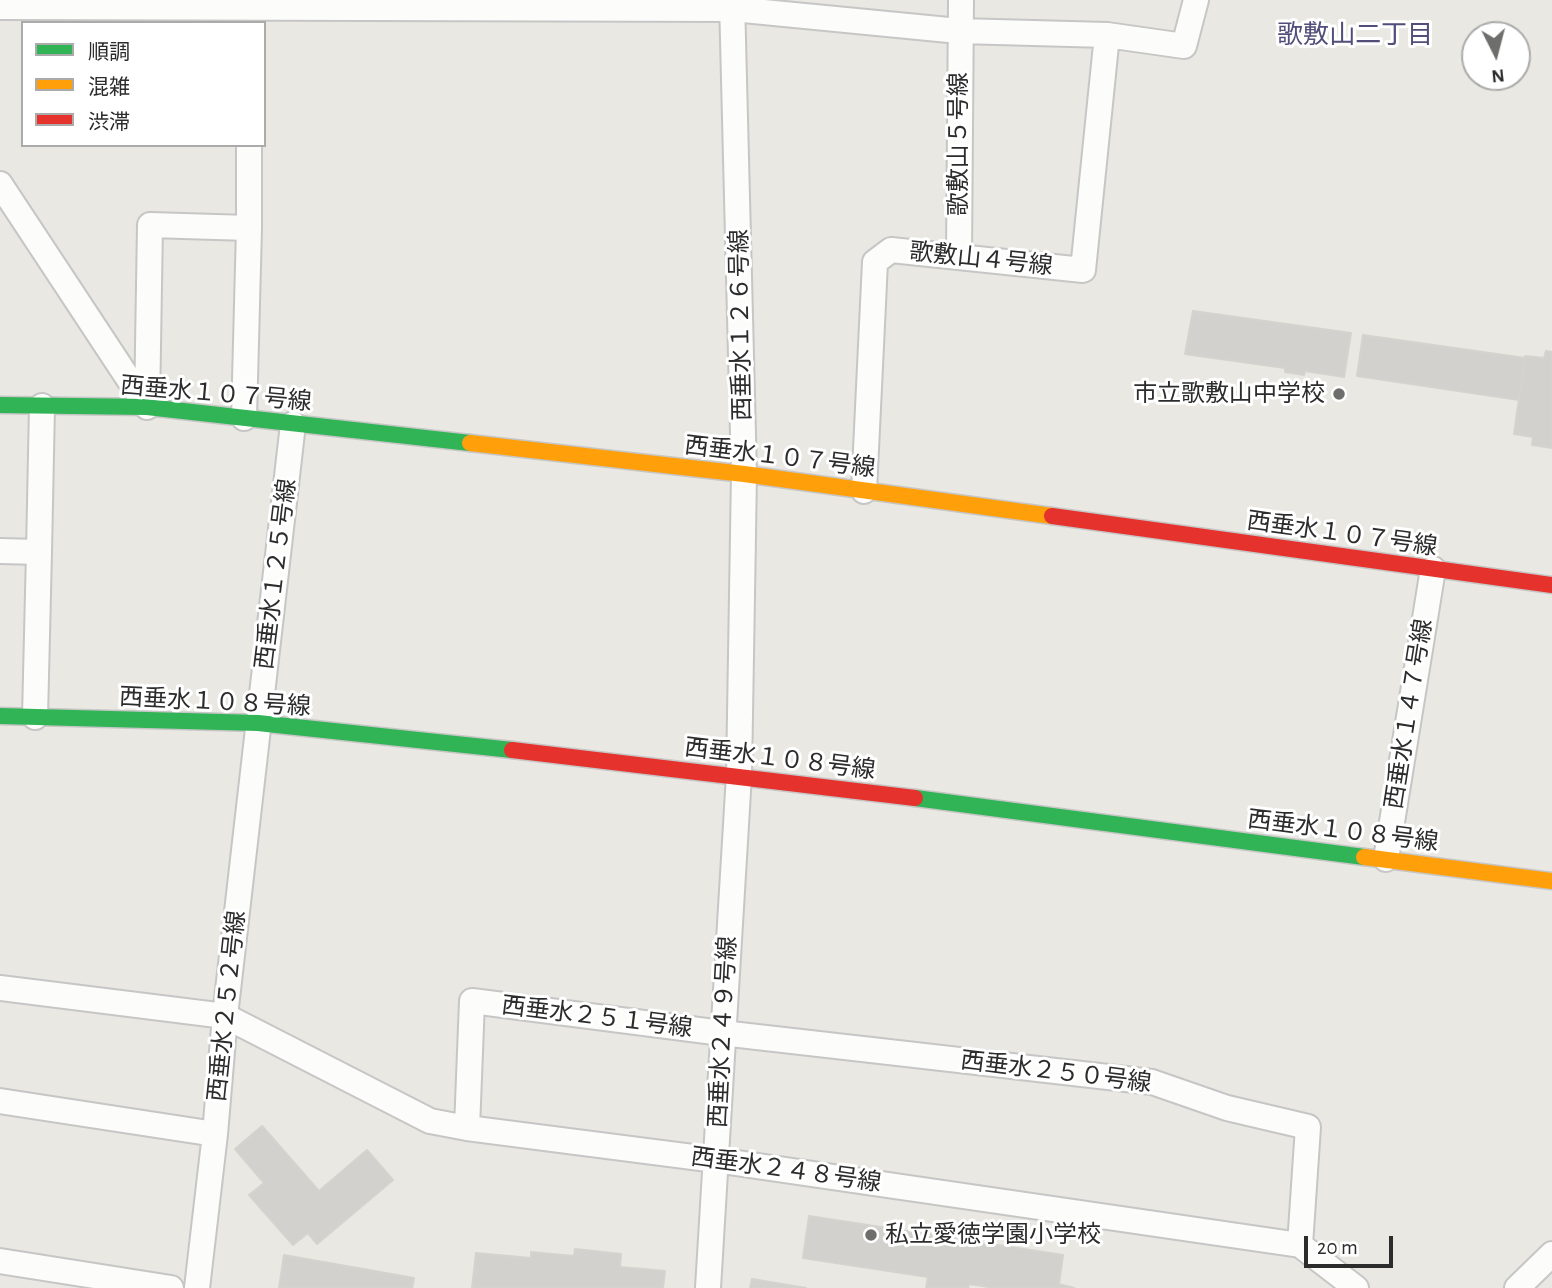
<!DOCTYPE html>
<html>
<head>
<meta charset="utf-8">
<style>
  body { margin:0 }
  #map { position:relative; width:1552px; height:1288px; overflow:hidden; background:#e9e8e2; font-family:"Alegreya Sans","Noto Sans JP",sans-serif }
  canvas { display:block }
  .legend { position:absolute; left:21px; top:21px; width:245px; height:126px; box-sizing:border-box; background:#fff; border:2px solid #ababab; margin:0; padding:9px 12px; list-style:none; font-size:21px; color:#2c2c2c }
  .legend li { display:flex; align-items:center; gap:14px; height:35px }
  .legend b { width:35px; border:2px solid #ababab }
  .north { position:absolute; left:1461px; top:21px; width:70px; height:70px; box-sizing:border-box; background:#fff; border:2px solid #ababab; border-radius:50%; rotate:174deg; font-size:19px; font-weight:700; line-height:28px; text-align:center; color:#2c2c2c }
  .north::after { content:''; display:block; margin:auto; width:24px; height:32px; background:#6e6e6c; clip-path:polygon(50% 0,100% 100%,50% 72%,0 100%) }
  .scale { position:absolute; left:1304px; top:1236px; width:89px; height:32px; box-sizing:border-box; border:4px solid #2c2c2c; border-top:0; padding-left:9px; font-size:21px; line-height:24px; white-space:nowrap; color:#2c2c2c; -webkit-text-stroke:5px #fff; paint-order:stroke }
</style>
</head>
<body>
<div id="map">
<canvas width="1552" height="1288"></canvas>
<ul class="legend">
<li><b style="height:9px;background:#30b455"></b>順調</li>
<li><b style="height:9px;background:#ff9f0a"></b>混雑</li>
<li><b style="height:9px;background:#e5322d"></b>渋滞</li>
</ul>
<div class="north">N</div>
<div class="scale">20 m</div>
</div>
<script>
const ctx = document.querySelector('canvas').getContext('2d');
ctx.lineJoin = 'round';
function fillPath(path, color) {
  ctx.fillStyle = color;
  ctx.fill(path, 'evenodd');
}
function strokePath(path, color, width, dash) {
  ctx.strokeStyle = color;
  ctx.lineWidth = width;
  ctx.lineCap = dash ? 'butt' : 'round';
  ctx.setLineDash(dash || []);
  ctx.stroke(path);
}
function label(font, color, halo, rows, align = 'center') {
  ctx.font = font + ' "Alegreya Sans","Noto Sans JP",sans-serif';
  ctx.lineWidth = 6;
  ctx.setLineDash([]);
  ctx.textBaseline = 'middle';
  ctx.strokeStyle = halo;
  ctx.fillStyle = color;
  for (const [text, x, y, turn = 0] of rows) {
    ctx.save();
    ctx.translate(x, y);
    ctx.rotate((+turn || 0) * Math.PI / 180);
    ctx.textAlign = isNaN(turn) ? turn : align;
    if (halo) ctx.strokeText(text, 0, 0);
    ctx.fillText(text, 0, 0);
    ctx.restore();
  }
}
const building = new Path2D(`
  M1193 311 1351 333 1344 377 1305 371 1304 375 1285 372V368L1185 354Z
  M1363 335 1525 358 1519 400 1357 376Z
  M1546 351 1552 352V448L1532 445 1533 437 1514 434 1525 356 1544 358Z
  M262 1126 319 1191 367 1150 393 1180 317 1244 308 1233 293 1245 249 1195 264 1183 235 1149Z
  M809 1216 1063 1255 1059 1284 1074 1288H995L969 1284 968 1288H926L928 1277 803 1258Z
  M575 1249 621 1254 620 1267 665 1271 663 1288H472L476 1253 531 1258V1252L574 1256Z
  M284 1255 414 1278 412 1288H279Z
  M752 1279 806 1288H750Z`);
const street = new Path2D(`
  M0 7 733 9 959 31 1107 35 1184 46 1196 0
  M0 184 147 407
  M249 228V145
  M959 257 961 0
  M147 407 150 225 249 228 244 418
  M864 491 875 262 891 250 1083 270 1107 35
  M0 551 39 552 42 406
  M35 717 39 552
  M1386 859 1433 569
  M0 988 225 1016 430 1121 467 1128 716 1160 1300 1245 1356 1288
  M0 1101 215 1134
  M467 1128 472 1001 722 1033 1152 1082 1227 1108 1308 1127 1300 1245
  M0 1261 171 1288
  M197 1288 215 1134 225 1016 293 424
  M708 1288 739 775 744 474 732 0
  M1517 1288 1552 1254`);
const fast = new Path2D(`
  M0 405 147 407 470 443
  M0 716 258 723 512 750
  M915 798 1364 857`);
const slow = new Path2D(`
  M470 443 744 474 1052 516
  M1364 857 1552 881`);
const jam = new Path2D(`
  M1052 516 1552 585
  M512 750 915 798`);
const markers = [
  [1339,394,7,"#6e6e6c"],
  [871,1235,7,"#6e6e6c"]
];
const streetNames = [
  ["歌敷山５号線",959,144,-90],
  ["歌敷山４号線",981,259,6],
  ["西垂水１２６号線",741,325,-91],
  ["西垂水１０７号線",216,394,5],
  ["西垂水１０７号線",780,457,7],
  ["西垂水１０７号線",1342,534,8],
  ["西垂水１２５号線",276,574,-83],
  ["西垂水１０８号線",215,702,3],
  ["西垂水１４７号線",1409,714,-81],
  ["西垂水１０８号線",780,759,7],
  ["西垂水１０８号線",1343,831,7],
  ["西垂水２５２号線",227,1006,-84],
  ["西垂水２５１号線",597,1017,7],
  ["西垂水２４９号線",723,1032,-87],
  ["西垂水２５０号線",1056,1072,7],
  ["西垂水２４８号線",786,1170,8]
];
const poiNames = [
  ["市立歌敷山中学校",1325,394],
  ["私立愛徳学園小学校",885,1235,"left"]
];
const neighbourhoodNames = [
  ["歌敷山二丁目",1355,35]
];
fillPath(building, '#d2d1cd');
strokePath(building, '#d4d3ce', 2);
strokePath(street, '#c7c6c6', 28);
strokePath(fast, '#c7c6c6', 19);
strokePath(slow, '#c7c6c6', 19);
strokePath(jam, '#c7c6c6', 19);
strokePath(street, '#fcfcfb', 24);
strokePath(fast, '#30b455', 16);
strokePath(slow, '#ff9f0a', 16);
strokePath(jam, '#e5322d', 16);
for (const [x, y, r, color] of markers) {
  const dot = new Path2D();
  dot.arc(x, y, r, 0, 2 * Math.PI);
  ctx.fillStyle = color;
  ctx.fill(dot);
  strokePath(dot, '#fff', 2.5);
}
label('24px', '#2c2c2c', '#fff', streetNames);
label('24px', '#2c2c2c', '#fff', poiNames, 'right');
label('26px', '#524e7a', '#fff', neighbourhoodNames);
</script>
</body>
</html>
